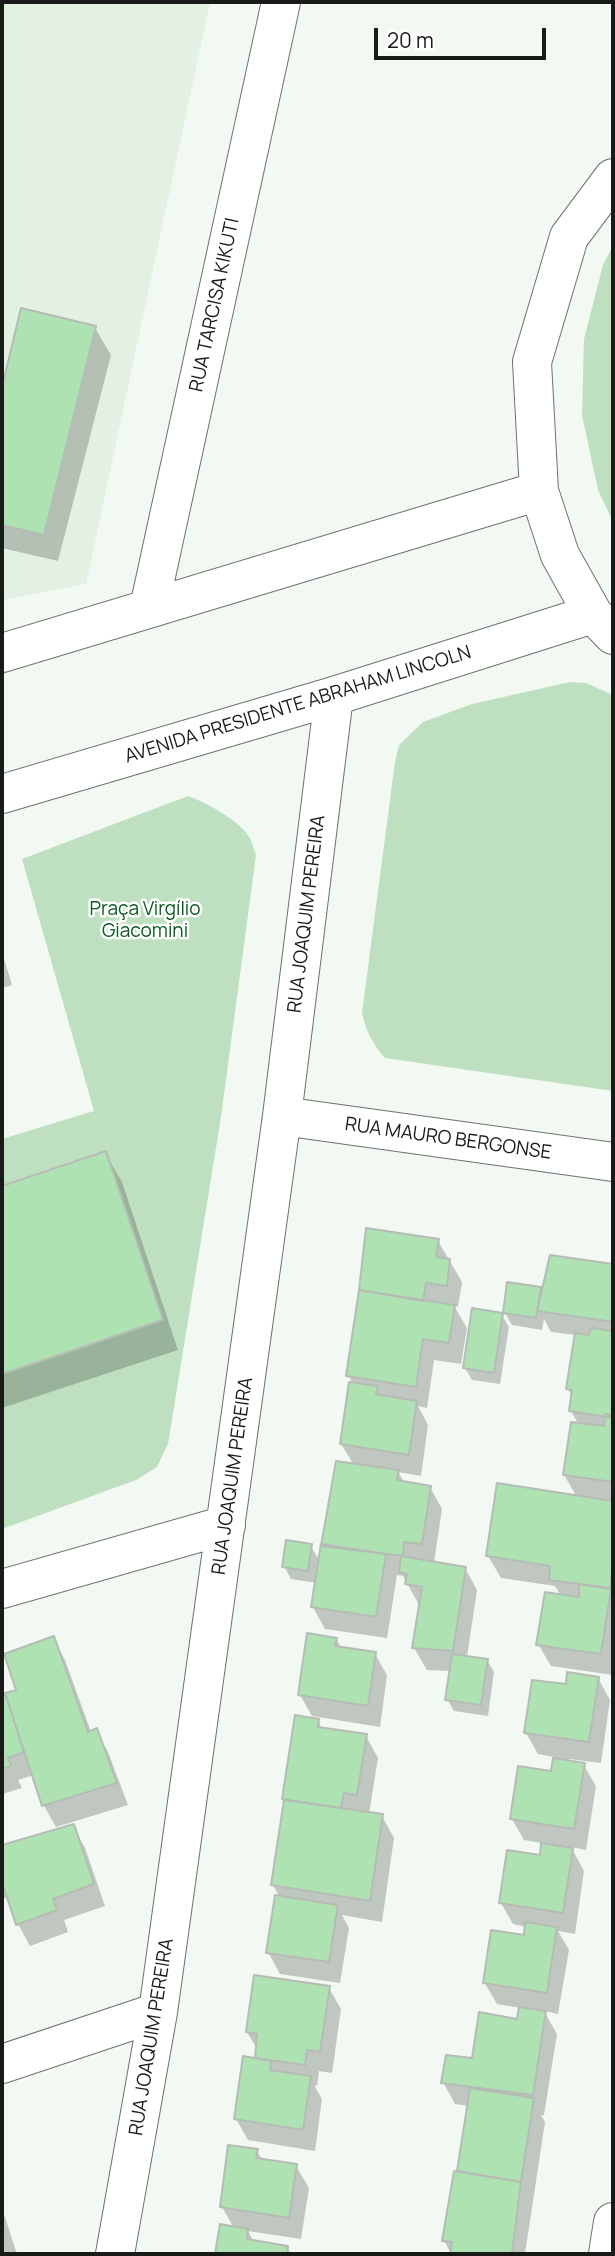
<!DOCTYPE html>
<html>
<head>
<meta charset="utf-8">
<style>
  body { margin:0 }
  #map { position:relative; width:615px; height:2256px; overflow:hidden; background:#f1f9f2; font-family:Manrope,sans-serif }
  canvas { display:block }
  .frame { position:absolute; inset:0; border:4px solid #181b18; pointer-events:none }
  .scale { position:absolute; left:374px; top:28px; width:172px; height:32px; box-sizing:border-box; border:4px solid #181b18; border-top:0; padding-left:9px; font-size:21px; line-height:24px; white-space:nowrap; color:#181b18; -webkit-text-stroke:5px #fff; paint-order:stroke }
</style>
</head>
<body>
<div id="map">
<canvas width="615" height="2256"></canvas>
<div class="frame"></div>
<div class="scale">20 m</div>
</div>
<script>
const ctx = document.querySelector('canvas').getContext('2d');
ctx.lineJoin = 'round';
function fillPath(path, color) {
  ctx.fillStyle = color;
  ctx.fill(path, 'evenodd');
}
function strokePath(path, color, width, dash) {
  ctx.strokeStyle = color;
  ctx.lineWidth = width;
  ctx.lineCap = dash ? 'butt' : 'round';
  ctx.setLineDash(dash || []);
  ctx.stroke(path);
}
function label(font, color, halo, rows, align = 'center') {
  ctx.font = font + ' Manrope,sans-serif';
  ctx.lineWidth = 5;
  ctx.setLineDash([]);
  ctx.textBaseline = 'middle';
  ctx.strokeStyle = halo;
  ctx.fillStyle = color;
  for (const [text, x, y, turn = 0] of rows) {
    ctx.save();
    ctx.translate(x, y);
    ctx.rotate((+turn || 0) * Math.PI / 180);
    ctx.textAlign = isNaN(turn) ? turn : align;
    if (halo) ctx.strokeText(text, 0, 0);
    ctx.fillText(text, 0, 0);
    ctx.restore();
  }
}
const built = new Path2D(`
  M2 2H210L86 584 2 600Z`);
const green = new Path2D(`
  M613 246V522L598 490 582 415 584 339 603 265Z
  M570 682 586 683 613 695V1091L385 1058C373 1044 366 1032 362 1013L395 762 399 745 423 722 472 704Z
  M188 796C206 802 240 821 250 838 252 843 254 850 256 855L221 1117 168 1444 157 1467 136 1480 2 1529V1139L94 1111 22 859Z`);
const shadow = new Path2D(`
  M23 310 95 328 111 355 58 561 2 548V395Z
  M2 952 12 985 2 988Z
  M105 1153 122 1182 178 1350 2 1408V1188Z
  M438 1241 462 1282 458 1307 454 1306 467 1328 461 1364 434 1360 427 1408 418 1406 428 1425 421 1476 398 1472 405 1483 430 1487 442 1509 434 1563 465 1568 477 1590 467 1657 487 1660 494 1672 488 1716 454 1711 447 1699 451 1671 427 1670 414 1648 419 1605 403 1576 397 1575 387 1638 325 1629 313 1607 317 1583 291 1579 284 1566 311 1546 320 1562 354 1465 341 1444 353 1384 348 1375Z
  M551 1257 613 1266V1675L551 1666 538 1644 561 1596 555 1586 501 1578 488 1556 577 1497 564 1475 579 1425 571 1411 573 1398 568 1389 576 1335 551 1332 544 1319 542 1330 512 1325 505 1313 540 1289 542 1294Z
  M502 1315 509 1327 500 1384 472 1380 465 1368Z
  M53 1639 65 1660 91 1732 96 1731 108 1752 128 1805 56 1827 44 1806 34 1775 18 1780 22 1788 2 1794V1696L18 1691Z
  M336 1639 342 1649 375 1654 387 1675 380 1727 312 1716 300 1695Z
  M598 1678 610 1700 601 1763 569 1759V1762L583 1764 596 1786 586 1850 571 1847 584 1871 575 1934 558 1931 569 1950 558 2014 544 2011 557 2034 544 2115H541L545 2122 525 2254H451L444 2240 458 2174 469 2106 455 2104 443 2082 473 2060 518 2021 521 2008 497 2004 484 1982 526 1937V1927L513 1924 501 1903 542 1858V1843L524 1840 512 1819 553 1773 554 1757 538 1754 526 1733 568 1686Z
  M296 1717 318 1721 323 1730 366 1736 378 1758 369 1814 382 1816 394 1838 382 1922 342 1915 349 1928 340 1983 280 1974 268 1952 280 1898 273 1885Z
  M73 1826 85 1848 105 1906 64 1920 68 1932 30 1946 18 1924 9 1897 2 1899V1847Z
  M329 1988 341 2009 332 2073 319 2071 317 2086 314 2085 322 2099 315 2151 248 2140 236 2119 256 2060 257 2049 247 2032Z
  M257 2151 263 2161 296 2166 309 2188 301 2239 248 2231 254 2242 287 2247 291 2254H217L222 2226 234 2228 222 2207Z
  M2 2208 17 2254H2Z`);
const building = new Path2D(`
  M21 308 96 326 44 535 2 525V387Z
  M106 1151 163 1320 2 1374V1186Z
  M366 1228 439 1239 436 1257 450 1259 447 1286 426 1283 423 1301 359 1290Z
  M550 1255 613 1264V1322L537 1311Z
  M507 1282 541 1287 536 1318 503 1313Z
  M359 1290 455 1305 449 1343 423 1339 416 1387 346 1376Z
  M472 1308 503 1313 494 1373 463 1368Z
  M591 1328 613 1331V1418L569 1411 572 1390 566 1389 575 1333 589 1335Z
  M349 1382 378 1386 376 1394 417 1401 409 1455 340 1444Z
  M605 1414 613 1415V1482L563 1475 571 1422 604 1426Z
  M336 1461 399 1470 397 1480 431 1486 422 1544 404 1542 403 1556 321 1546Z
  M497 1483 613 1501V1564L610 1588 549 1580 550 1566 486 1556Z
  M286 1540 312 1544 308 1571 282 1567Z
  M321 1544 386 1554 376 1617 311 1607Z
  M401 1556 466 1567 453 1651 412 1648 422 1587 405 1584 407 1574 399 1572Z
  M579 1584 611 1589 601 1654 536 1645 545 1592 579 1597Z
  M307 1633 337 1638 335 1646 376 1652 368 1706 298 1695Z
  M54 1636 88 1732 97 1728 117 1783 42 1806 5 1693 16 1690 4 1654Z
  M452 1654 488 1659 481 1705 445 1700Z
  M567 1672 599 1677 589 1742 524 1733 532 1680 566 1684Z
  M5 1693 24 1752 8 1758 11 1766 2 1769V1694Z
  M295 1715 319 1719 318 1727 367 1734 357 1795 344 1793 341 1808 282 1799Z
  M553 1758 585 1763 574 1829 510 1819 518 1766 551 1771Z
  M284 1800 383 1814 370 1901 271 1885Z
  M74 1824 94 1884 53 1899 57 1910 16 1925 2 1882V1845Z
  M541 1843 573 1848 563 1913 499 1903 507 1850 540 1855Z
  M275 1895 338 1905 329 1962 266 1953Z
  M525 1922 557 1927 547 1993 483 1983 491 1930 524 1935Z
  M254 1975 330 1986 320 2052 307 2050 305 2065 255 2058 257 2034 246 2032Z
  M519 2007 546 2011 533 2095 441 2083 446 2055 472 2058 479 2012 517 2019Z
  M243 2056 272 2061 270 2070 311 2076 303 2130 234 2119Z
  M470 2088 534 2098 521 2182 457 2171Z
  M228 2145 258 2149 256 2158 297 2164 289 2218 220 2207Z
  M454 2171 521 2182 512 2254H450L452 2242 442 2241Z
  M220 2224 248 2229 247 2239 288 2246 287 2254H215Z`);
const street = new Path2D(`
  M149 608 281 2
  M282 1116 613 1162
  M2 1589 226 1525
  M2 2064 158 2012
  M115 2254 158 2012 282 1116 334 696
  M608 2254 613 2222`);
const secondary = new Path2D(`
  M613 178 569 237 532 362 539 491 560 555 593 614 613 635
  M2 653 539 491
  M2 794 334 696 593 614`);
const streetNames = [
  ["RUA TARCISA KIKUTI",215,305,-78],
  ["AVENIDA PRESIDENTE ABRAHAM LINCOLN",298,705,-17],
  ["RUA JOAQUIM PEREIRA",307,914,-83],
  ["RUA MAURO BERGONSE",448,1139,8],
  ["RUA JOAQUIM PEREIRA",233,1476,-82],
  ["RUA JOAQUIM PEREIRA",152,2037,-81]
];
const parkNames = [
  ["Praça Virgílio",145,910],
  ["Giacomini",145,932]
];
fillPath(built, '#e3f1e3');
fillPath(green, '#bee0c1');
fillPath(shadow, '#0003');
fillPath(building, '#aee2b3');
strokePath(building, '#b5bcb5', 2);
strokePath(street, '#6c736c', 40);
strokePath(secondary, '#6c736c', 40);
strokePath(street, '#fff', 38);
strokePath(secondary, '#fff', 38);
label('19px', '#181b18', '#fff', streetNames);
label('19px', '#0b5a21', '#fff', parkNames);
</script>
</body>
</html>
